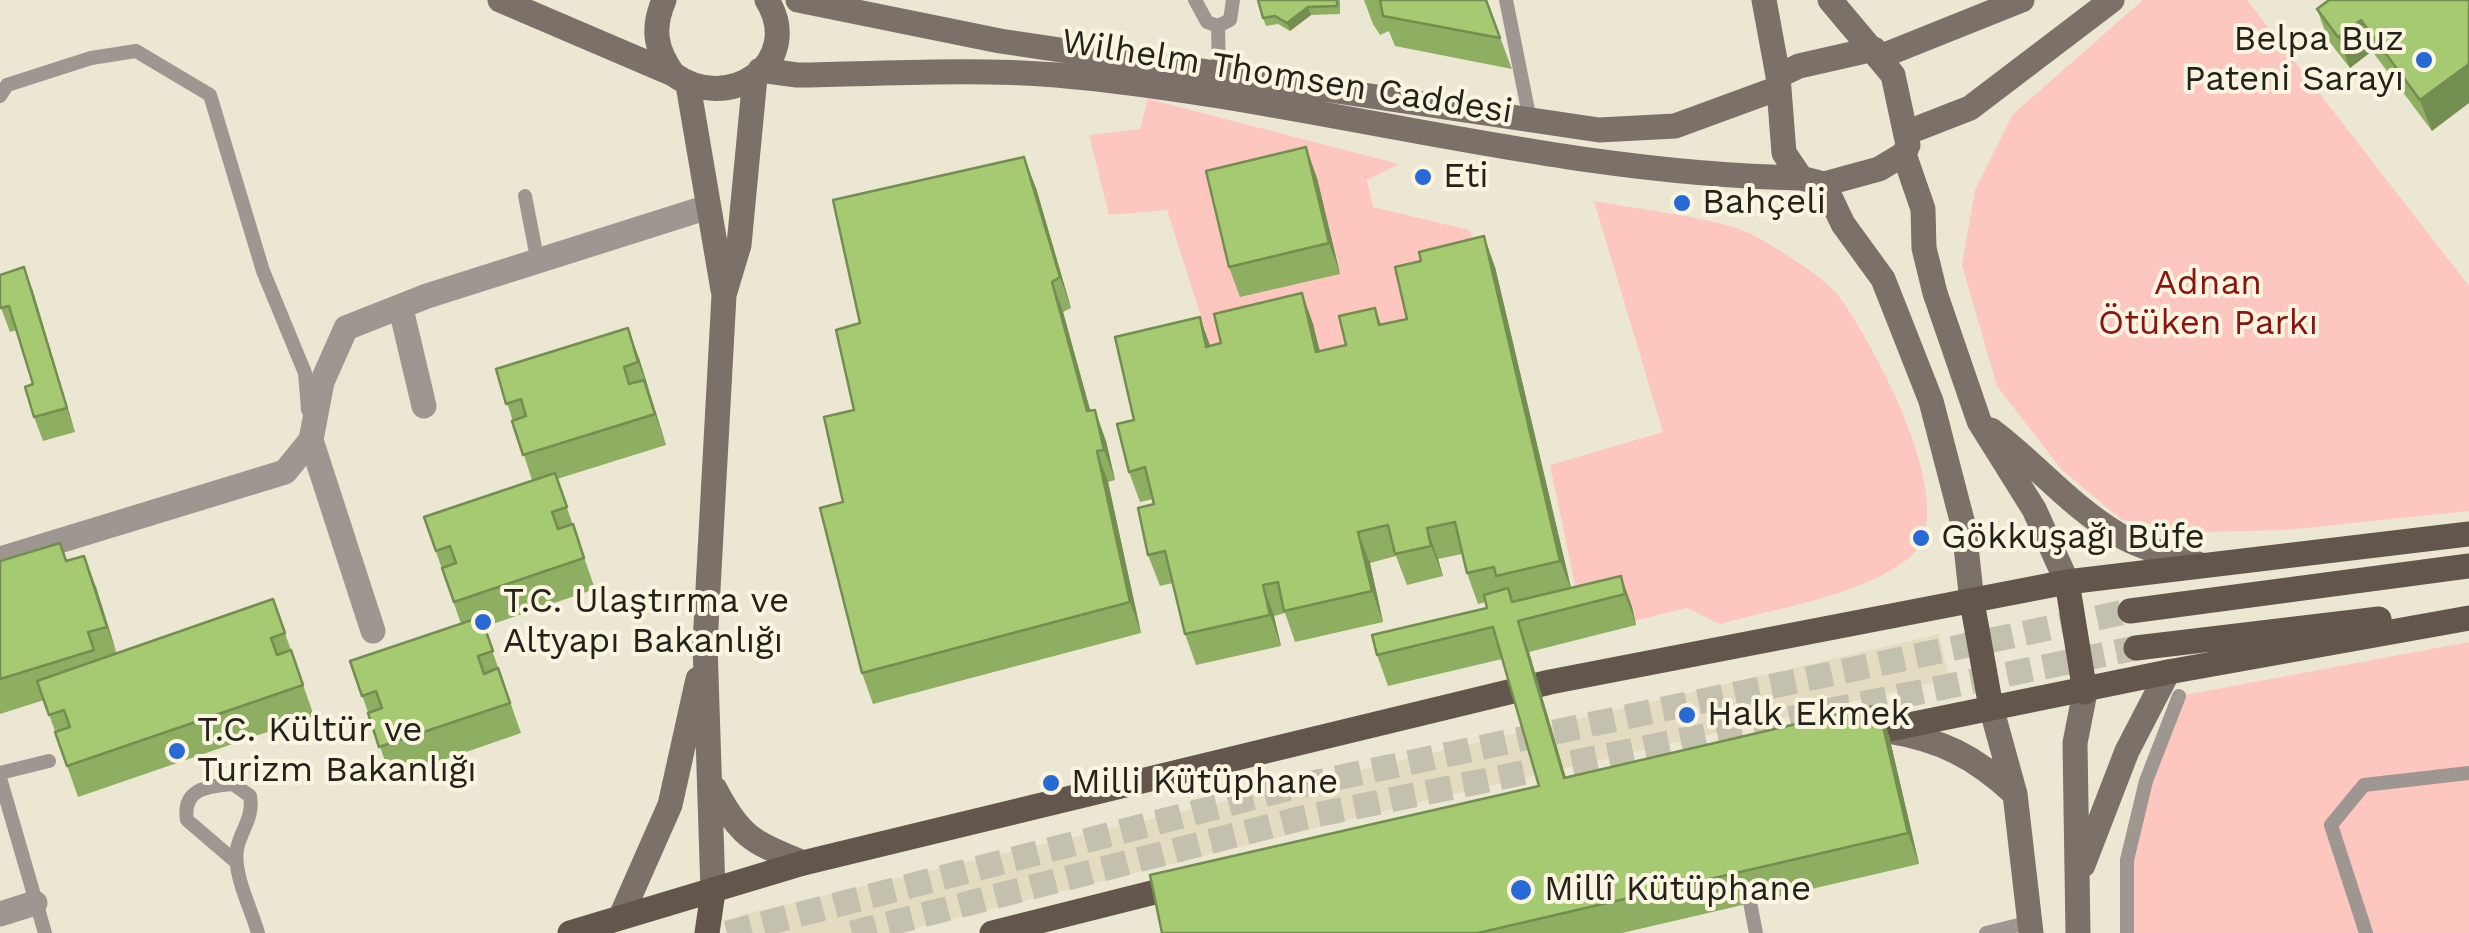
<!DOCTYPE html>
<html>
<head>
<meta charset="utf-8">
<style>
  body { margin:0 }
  canvas { display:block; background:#ece7d3 }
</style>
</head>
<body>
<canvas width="2469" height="933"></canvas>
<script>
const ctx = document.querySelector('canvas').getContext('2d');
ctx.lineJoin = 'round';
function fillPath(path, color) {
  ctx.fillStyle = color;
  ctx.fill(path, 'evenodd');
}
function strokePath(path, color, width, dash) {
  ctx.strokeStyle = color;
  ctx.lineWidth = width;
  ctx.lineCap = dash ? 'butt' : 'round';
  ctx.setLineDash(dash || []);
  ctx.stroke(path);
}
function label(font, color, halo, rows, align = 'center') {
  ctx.font = font + ' "Work Sans",sans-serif';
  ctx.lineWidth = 8;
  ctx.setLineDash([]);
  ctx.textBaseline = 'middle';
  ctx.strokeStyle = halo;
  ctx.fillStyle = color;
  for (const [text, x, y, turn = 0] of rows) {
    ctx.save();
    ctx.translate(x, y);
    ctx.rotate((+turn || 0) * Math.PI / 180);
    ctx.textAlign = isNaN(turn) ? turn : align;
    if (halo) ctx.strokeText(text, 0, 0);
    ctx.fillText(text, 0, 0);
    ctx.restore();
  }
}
const built = new Path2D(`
  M1939 634 1949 679 1416 803 895 933H745L741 915Z`);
const green = new Path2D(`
  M2143 0H2247L2469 286V511L2286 530 2206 532 2122 520 2061 469 1997 386 1962 265 1975 190 2013 114Z
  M1148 99 1399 164 1367 180 1373 207 1469 230 1487 269 1418 349 1327 383 1313 325 1211 348 1167 210 1109 215 1089 135 1140 129Z
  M1594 201C1630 208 1725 219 1751 234 1772 245 1825 277 1838 295 1872 342 1968 513 1908 559 1857 597 1780 607 1720 624L1687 608 1585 633 1550 465 1663 432Z
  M2469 642V933H2127V860L2179 696Z`);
const primaryTunnel = new Path2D(`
  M727 933 1298 786 2130 611
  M852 933 1306 817 2136 648`);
const lane = new Path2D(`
  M1195 0 1207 22 1218 26
  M1506 0 1530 120
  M1218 26 1219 73
  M1218 26 1230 20 1233 0
  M0 96 7 85 91 58 136 51 210 95 263 271 305 373 308 410
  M525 196 538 263
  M0 773 49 761
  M0 778 45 933
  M236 862 187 820C182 789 207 786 233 784L250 796C254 818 241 829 237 849 233 875 251 908 258 933
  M1747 887 1756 933
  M1986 933 2031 922
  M2127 933V860L2146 781 2179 696
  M2366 933 2331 825 2364 785 2469 773`);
const street = new Path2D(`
  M401 309 424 406
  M311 440 373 631
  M0 559 285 472 311 440 322 382 346 328 427 296 708 207
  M0 914 35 903`);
const secondary = new Path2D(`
  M500 0 673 74C729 115 805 62 767 0
  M664 0C652 28 655 49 673 74
  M798 0 1000 41 1599 130 1675 126 1776 89
  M1764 0 1778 76 1784 153 1801 178 1824 184 1879 169 1904 154 1908 145 1893 75 1830 0
  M1882 56 2022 0
  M760 70 797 75C883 74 970 68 1056 75 1305 97 1549 174 1801 178
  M1778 76 1799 66 1874 49
  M688 85 723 290
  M1906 133 1970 108 2112 0
  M1904 154 1923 209 1924 248 1935 293 1979 421 2034 509 2067 582
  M1824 184 1843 224 1883 279 1931 401 1964 528 1972 602
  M1991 430C2035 463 2071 507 2119 535 2143 549 2174 556 2201 565
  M1991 707 2015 794 2031 933
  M1888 731C1942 740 1975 757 2015 794
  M715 789C741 839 754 842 803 863
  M2083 865 2127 751 2168 672
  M713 892 705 644 724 295 739 245 755 77
  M621 916 670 805 698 679
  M2078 933 2075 743 2085 692`);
const primary = new Path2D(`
  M2067 582 2085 692
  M1972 602 1991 707
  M2130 611 2469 566
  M2136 648 2379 619
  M1855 736 2168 672 2469 618
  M570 933 803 863 1550 682 2067 582 2469 534
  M707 933 713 892
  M992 933 1187 884`);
const wall = new Path2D(`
  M1340 0V14L1311 15 1290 31 1278 24 1266 26 1263 18Z
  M1364 0H1486L1512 69 1395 46 1389 31 1380 35 1373 24Z
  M2469 0 2432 131 2372 51 2350 68 2328 40 2317 9Z
  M1317 178 1340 274 1240 297 1229 267Z
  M1036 188 1071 308 1063 312 1090 410 1106 441 1115 480 1108 482 1141 633 873 704 862 673 843 502 854 410 860 323Z
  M24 267 75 432 43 441 34 417 33 384 17 330 10 332 0 305Z
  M1495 267 1571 588 1621 576 1632 607 1636 625 1529 652 1566 778 1878 705 1889 736 1919 864 1622 933H1162L1539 786 1502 659 1388 686 1377 655 1487 608 1486 602 1478 604 1467 573 1462 554 1438 559 1443 576 1407 585 1396 556 1370 563 1383 622 1295 642 1285 613 1274 616 1281 646 1196 665 1185 634 1173 583 1160 586 1148 555 1154 504 1153 499 1140 502 1129 472 1134 420 1210 346 1221 343 1302 293 1313 324 1320 351 1346 345 1375 308 1381 324 1407 319Z
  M639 358 666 445 557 479 595 589 484 627 521 733 391 778 350 661 461 624 424 517 532 480 496 369Z
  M60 543 67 561 96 587 116 653 273 599 314 716 78 797 44 700 0 714V561Z`);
const shadedWall = new Path2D(`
  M1308 7 1311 15 1290 31 1287 23Z
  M2361 20 2372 51 2350 68 2338 37Z
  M2469 64V103L2432 131 2420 100Z
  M1306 147 1317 178 1340 274 1329 243Z
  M1024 157 1036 188 1071 308 1060 277Z
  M1484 236 1495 267 1572 592 1560 561Z
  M24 267 33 291 75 432 67 408Z
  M1052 282 1063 312 1099 442 1087 411Z
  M1302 293 1313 324 1327 383 1316 352Z
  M1200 317 1211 348 1206 347Z
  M628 328 639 358 650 393 638 362Z
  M644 380 655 410 666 445 655 414Z
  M1095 410 1106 441 1115 480 1104 450Z
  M1097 451 1108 482 1141 633 1130 602Z
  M1427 528 1438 559 1443 576 1431 546Z
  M1358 532 1370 563 1383 622 1372 591Z
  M84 556 96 587 118 657 107 627Z
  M1621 576 1632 607 1636 625 1625 594Z
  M1263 585 1274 616 1281 646 1270 615Z
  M1518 621 1529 652 1575 809 1564 778Z
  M1878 705 1889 736 1919 864 1908 833Z`);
const building = new Path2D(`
  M1258 0H1337V6L1308 7 1287 23 1275 16 1263 18Z
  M1380 0H1486L1500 38 1383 16Z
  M2329 0H2469V64L2420 100 2361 20 2338 37 2317 9Z
  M1306 147 1329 243 1229 267 1206 171Z
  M1024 157 1060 277 1052 282 1087 411 1095 410 1104 450 1097 451 1130 602 862 673 820 508 843 502 824 417 854 410 836 330 860 323 833 200Z
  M1484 236 1560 561 1496 576 1494 567 1467 573 1455 522 1427 528 1431 546 1395 554 1388 525 1358 532 1372 591 1284 611 1278 582 1263 585 1270 615 1185 634 1165 551 1148 555 1138 508 1154 504 1145 467 1129 472 1117 424 1134 420 1115 337 1200 317 1206 347 1221 343 1214 314 1302 293 1316 352 1346 345 1339 316 1375 308 1379 325 1407 319 1395 267 1421 261 1419 252Z
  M24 267 67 408 34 417 25 387 33 384 9 306 1 308 0 305V275Z
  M628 328 638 362 624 367 629 384 644 380 655 414 523 455 512 421 526 416 521 399 506 404 496 369Z
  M555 473 567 507 552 512 558 529 573 524 584 558 454 602 442 568 456 563 450 546 436 551 424 517Z
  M60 543 66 561 84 556 107 627 88 632 94 650 0 679V561Z
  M1621 576 1625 594 1518 621 1564 778 1878 705 1908 833 1478 933H1162L1150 875 1539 786 1493 627 1377 655 1372 635 1487 608 1484 595 1508 588 1512 602Z
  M273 599 285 633 271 638 277 655 291 650 303 685 67 766 55 732 70 727 64 710 49 715 37 681Z
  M481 617 493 651 478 656 484 674 498 668 510 703 379 747 368 713 382 708 376 691 362 696 350 661Z`);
const markers = [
  [2424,60,10,"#276ad6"],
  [1423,177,10,"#276ad6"],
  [1682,203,10,"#276ad6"],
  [1921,538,10,"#276ad6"],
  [483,622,10,"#276ad6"],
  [1687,715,10,"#276ad6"],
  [177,751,10,"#276ad6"],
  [1051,783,10,"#276ad6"],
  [1521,890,12,"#276ad6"]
];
const poiNames = [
  ["Belpa Buz",2404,40,"right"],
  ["Pateni Sarayı",2404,80,"right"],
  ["Eti",1443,177],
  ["Bahçeli",1702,203],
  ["Gökkuşağı Büfe",1941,538],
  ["T.C. Ulaştırma ve",503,602],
  ["Altyapı Bakanlığı",503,642],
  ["Halk Ekmek",1707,715],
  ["T.C. Kültür ve",197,731],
  ["Turizm Bakanlığı",197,771],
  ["Milli Kütüphane",1071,783],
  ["Millî Kütüphane",1544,890]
];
const streetNames = [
  ["Wilhelm Thomsen Caddesi",1287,77,9]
];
const parkNames = [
  ["Adnan",2208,284],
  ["Ötüken Parkı",2208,324]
];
fillPath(built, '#e3dcc1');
fillPath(green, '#fdc6be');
strokePath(primaryTunnel, '#c4c0ae', 25, [25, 12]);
strokePath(lane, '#9e9791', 14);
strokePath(street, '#9e9791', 25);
strokePath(secondary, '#7b7169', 25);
strokePath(primary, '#63564c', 25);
fillPath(wall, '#8eae62');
fillPath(shadedWall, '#748d50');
fillPath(building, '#a5ca72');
strokePath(building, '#748d50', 2.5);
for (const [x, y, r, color] of markers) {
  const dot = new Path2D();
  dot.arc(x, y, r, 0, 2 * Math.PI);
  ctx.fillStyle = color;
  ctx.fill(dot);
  strokePath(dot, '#faf4e1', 4);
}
label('35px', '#24231b', '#faf4e1', poiNames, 'left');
label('35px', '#24231b', '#faf4e1', streetNames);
label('35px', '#8a1510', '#faf4e1', parkNames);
</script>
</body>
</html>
